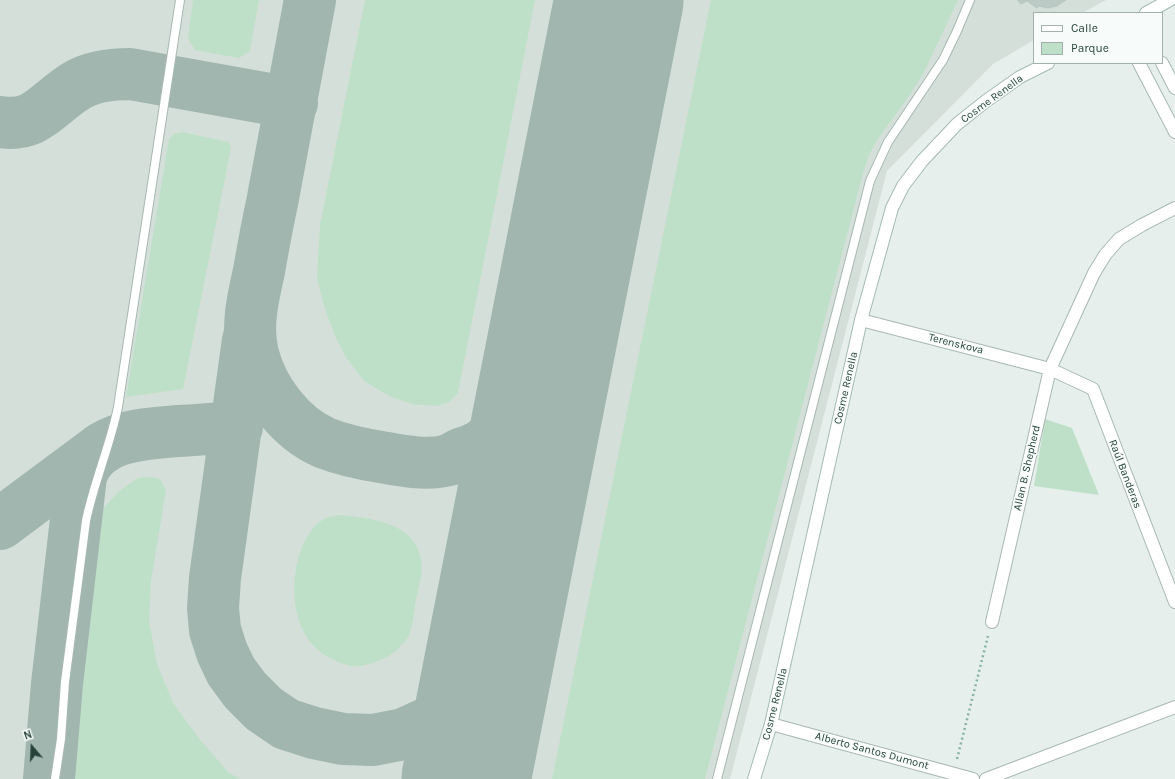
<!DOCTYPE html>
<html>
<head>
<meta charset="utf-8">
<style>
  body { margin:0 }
  #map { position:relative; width:1175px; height:779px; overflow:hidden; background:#e6efeb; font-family:Karla,sans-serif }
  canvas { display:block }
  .legend { position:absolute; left:1033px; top:12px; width:130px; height:52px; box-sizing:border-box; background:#f7fbf9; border:1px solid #a3b1ad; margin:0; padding:5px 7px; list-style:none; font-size:12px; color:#24423a }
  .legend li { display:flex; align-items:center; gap:8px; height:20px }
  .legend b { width:20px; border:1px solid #a3b1ad }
  .north { position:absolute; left:12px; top:727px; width:40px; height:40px; -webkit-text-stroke:3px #f7fbf9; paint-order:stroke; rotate:341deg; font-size:11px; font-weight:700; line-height:16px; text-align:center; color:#24423a }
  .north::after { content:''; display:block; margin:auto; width:14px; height:18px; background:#24423a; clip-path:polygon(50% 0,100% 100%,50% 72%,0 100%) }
</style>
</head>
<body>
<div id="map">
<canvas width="1175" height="779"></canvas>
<ul class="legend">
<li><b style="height:5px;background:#fff"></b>Calle</li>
<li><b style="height:11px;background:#bfe0c8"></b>Parque</li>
</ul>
<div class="north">N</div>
</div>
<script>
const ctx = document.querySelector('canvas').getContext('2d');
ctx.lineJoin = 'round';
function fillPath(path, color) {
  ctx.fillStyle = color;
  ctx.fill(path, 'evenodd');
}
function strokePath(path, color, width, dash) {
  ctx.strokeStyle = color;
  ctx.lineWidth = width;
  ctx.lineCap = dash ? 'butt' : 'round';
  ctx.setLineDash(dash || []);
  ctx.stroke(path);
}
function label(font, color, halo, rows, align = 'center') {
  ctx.font = font + ' Karla,sans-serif';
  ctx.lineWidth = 3;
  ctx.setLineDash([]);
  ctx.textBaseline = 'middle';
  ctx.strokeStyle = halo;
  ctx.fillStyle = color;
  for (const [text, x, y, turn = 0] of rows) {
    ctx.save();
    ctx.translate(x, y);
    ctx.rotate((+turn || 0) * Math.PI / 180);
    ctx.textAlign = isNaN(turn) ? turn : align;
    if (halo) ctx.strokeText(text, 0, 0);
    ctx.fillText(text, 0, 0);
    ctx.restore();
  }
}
const built = new Path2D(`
  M0 0H1106L1082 13H1034V40L993 64 887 171 730 779H0Z`);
const green = new Path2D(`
  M193 0H259L250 51 239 58 195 50 188 38Z
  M365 0H535L458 393 449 402 437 406 412 404 389 396 364 381 345 356 335 336 324 306 317 278 320 225Z
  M711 0H958L924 72 909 96 877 140 869 155 863 173 705 779H552Z
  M182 132 229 142 231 148 183 389 126 397 169 139 174 134Z
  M1045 419 1072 428 1099 495 1034 486Z
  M150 477 160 479 166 490 151 581 149 621 157 664 173 703 201 741 229 773 241 779H64L98 523 102 510 118 492 138 478Z
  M341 515C375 519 419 523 422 566 422 577 418 589 416 599 415 607 412 632 408 637 407 640 404 642 402 644 394 655 382 660 369 664 356 668 345 666 332 659 292 640 288 587 301 550 306 538 312 526 324 519 328 516 336 516 341 515Z`);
const taxiway = new Path2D(`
  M310 0C297 68 285 135 272 203 267 226 263 248 259 271 253 298 246 326 253 354 262 390 290 428 325 443 343 450 362 454 381 457 403 461 427 466 449 460 454 458 458 455 463 453 469 451 475 449 480 446 504 431 525 410 537 385 543 374 546 361 550 349
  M0 122C37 128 48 103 76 86 92 76 111 74 130 74L292 103
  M248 340 215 578 213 608 215 630 222 652 231 671 245 690 264 709 286 724 314 733 343 739 373 740 404 734 437 719 457 701 472 681 483 665 493 642
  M0 524 98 451
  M49 779 57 684 81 476C94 435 143 434 178 431 197 430 217 428 237 427`);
const runway = new Path2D(`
  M466 779 619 0`);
const building = new Path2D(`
  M1018 0H1066L1057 6 1048 8 1039 6 1037 8 1027 1 1021 4Z`);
const path = new Path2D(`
  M957 759 988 636`);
const lane = new Path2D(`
  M55 779 61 739 65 682 86 521C94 482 110 446 118 407L180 0
  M717 779 870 181 888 142 943 60 957 31 970 0`);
const street = new Path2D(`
  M1139 63 1175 132
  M1162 63 1175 88
  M861 320 1050 369 1093 389 1175 602
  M992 622 1050 369 1094 273 1105 255 1119 239 1142 225 1175 208
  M771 724 973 779
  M986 779 1175 707`);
const secondary = new Path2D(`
  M1146 13 1170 0
  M754 779 771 724 861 320 892 208 903 186 922 161 957 124 986 101 1020 77 1048 63`);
const streetNames = [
  ["Cosme Renella",992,99,-36],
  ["Terenskova",956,344,14],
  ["Cosme Renella",846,388,-77],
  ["Allan B. Shepherd",1027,468,-77],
  ["Raúl Banderas",1125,474,69],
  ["Cosme Renella",775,704,-76],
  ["Alberto Santos Dumont",872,751,15]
];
fillPath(built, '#d4dfda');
fillPath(green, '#bfe0c8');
strokePath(taxiway, '#a2b6b0', 52);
strokePath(runway, '#a2b6b0', 129);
fillPath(building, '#bbcac4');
strokePath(building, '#b8c9c2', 1);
strokePath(lane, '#a8b8b2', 10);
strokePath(street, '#a8b8b2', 14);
strokePath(secondary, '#a4bbb3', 14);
strokePath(path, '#86b3a5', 2.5, [2, 3]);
strokePath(lane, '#fff', 8);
strokePath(street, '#fff', 12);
strokePath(secondary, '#fff', 12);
label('11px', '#24423a', '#f7fbf9', streetNames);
</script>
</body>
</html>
